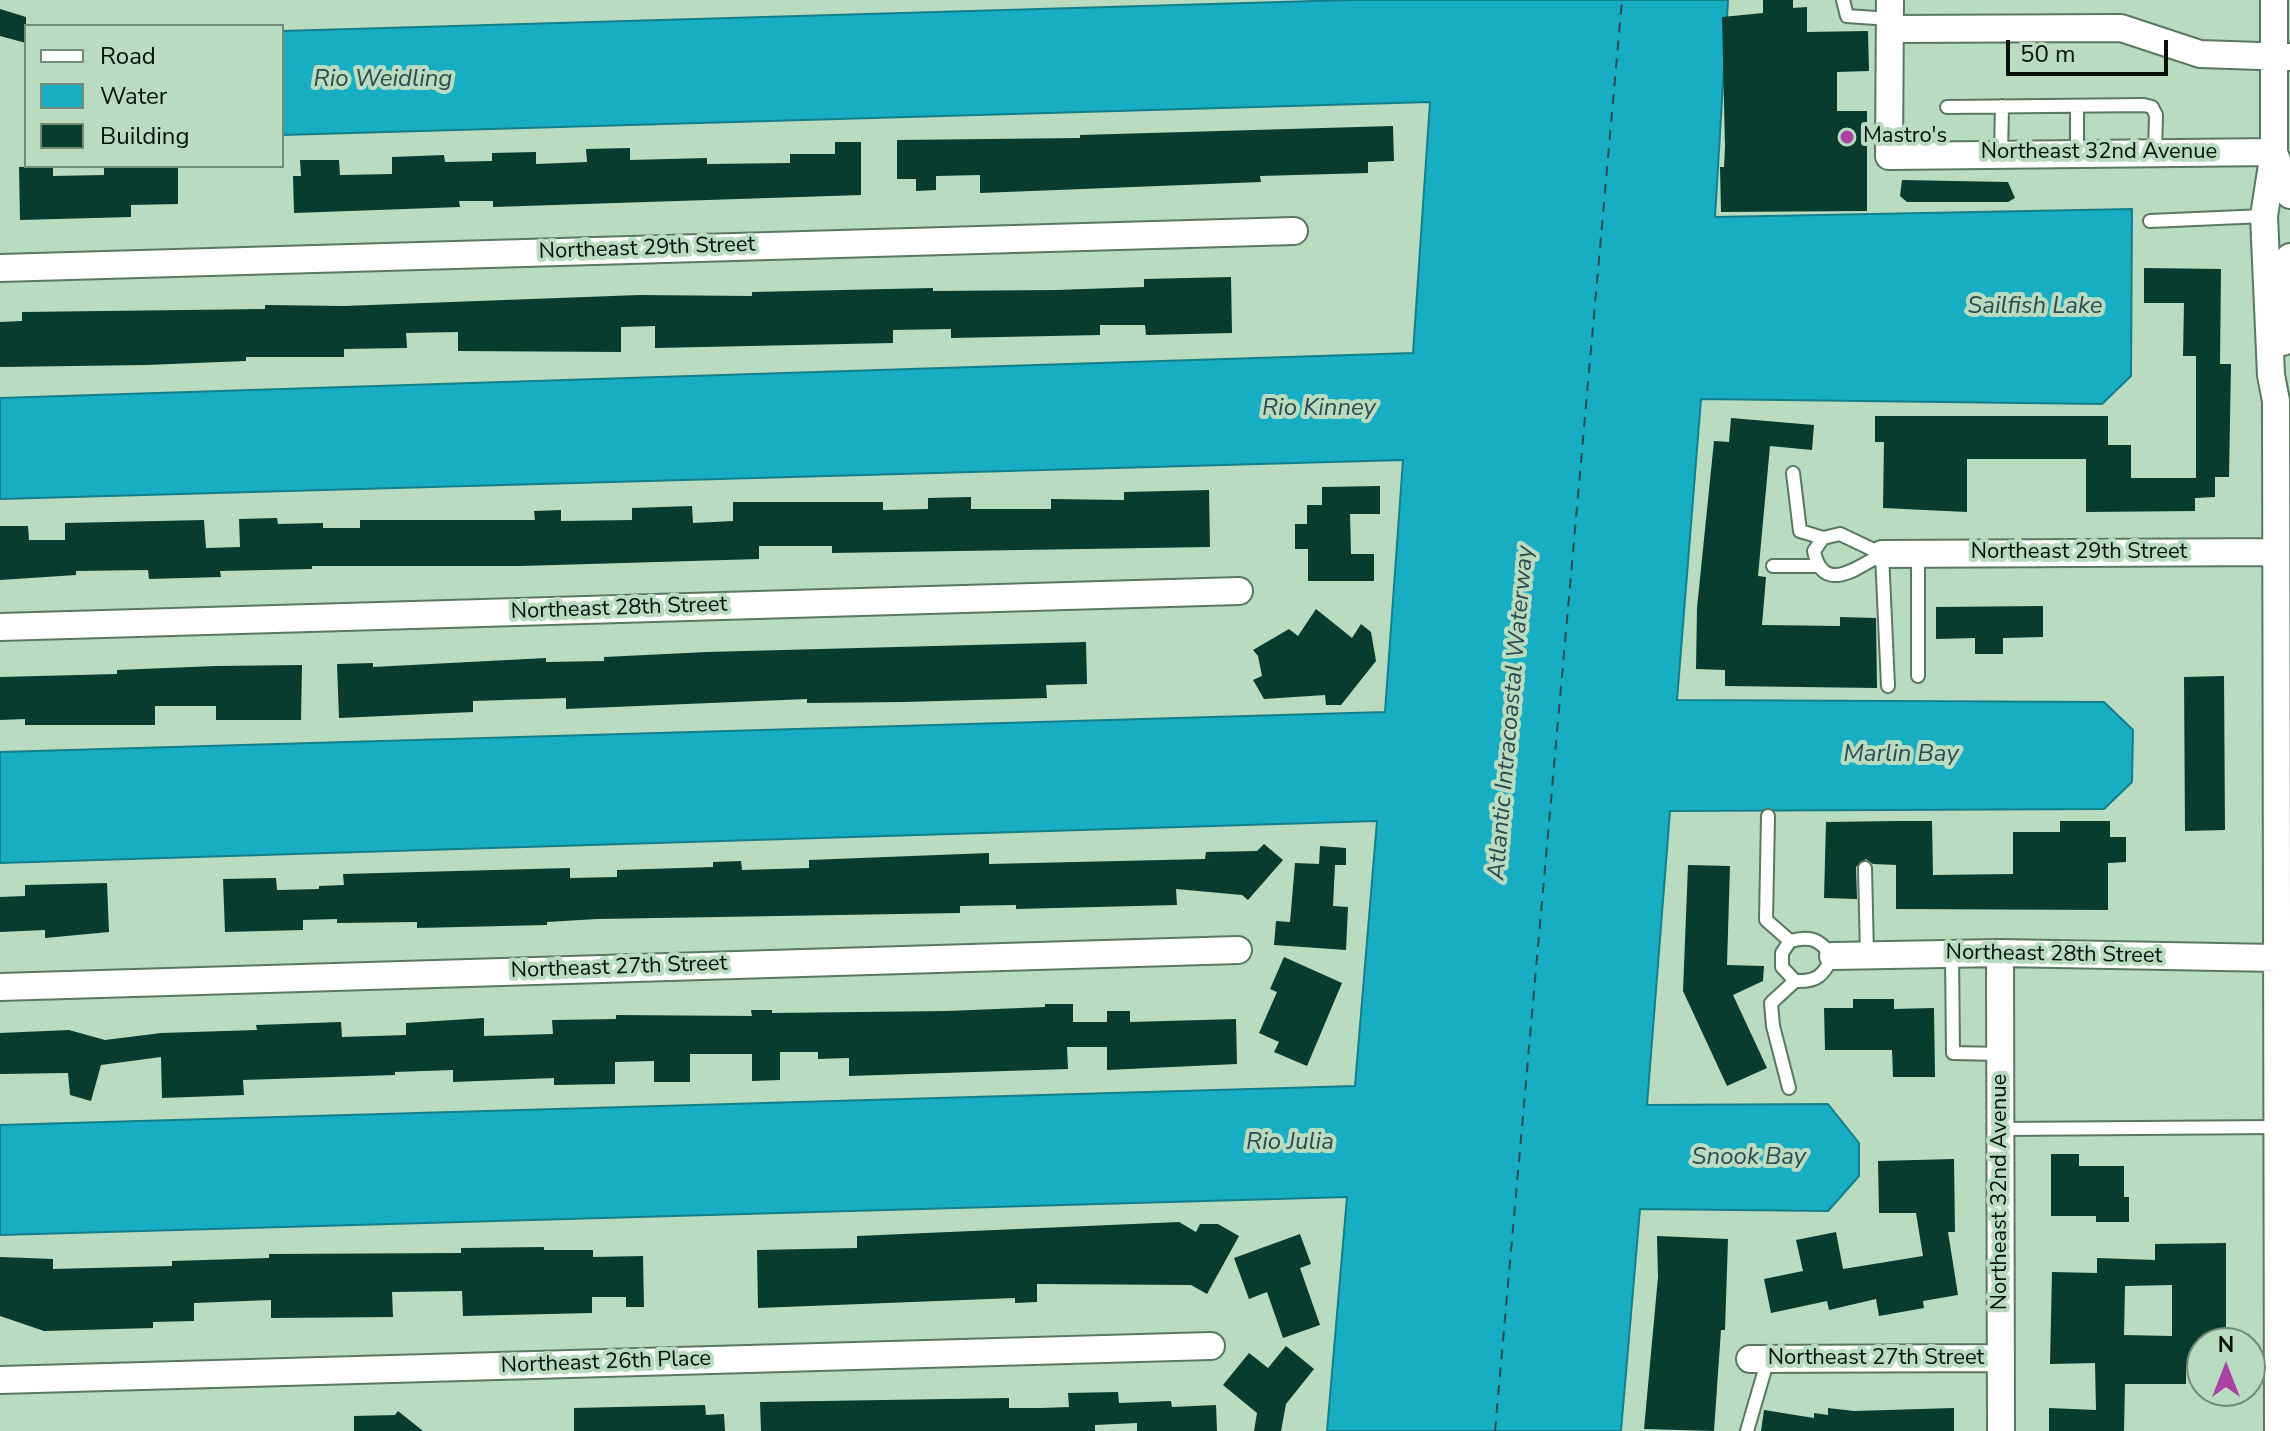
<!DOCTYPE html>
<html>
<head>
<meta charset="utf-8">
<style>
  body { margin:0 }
  #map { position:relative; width:2290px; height:1431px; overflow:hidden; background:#b9dbbf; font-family:"Nunito Sans",sans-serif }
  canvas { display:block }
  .legend { position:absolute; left:24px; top:24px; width:260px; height:144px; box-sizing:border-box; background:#b9dbbf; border:2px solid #718b76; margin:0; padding:10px 14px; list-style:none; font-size:24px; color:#061209 }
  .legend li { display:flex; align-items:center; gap:16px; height:40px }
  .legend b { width:40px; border:2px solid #718b76 }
  .north { position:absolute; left:2186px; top:1327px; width:80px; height:80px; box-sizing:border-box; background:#b9dbbf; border:2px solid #718b76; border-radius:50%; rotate:0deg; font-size:22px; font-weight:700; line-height:32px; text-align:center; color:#061209 }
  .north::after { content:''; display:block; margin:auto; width:28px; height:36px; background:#ab42a4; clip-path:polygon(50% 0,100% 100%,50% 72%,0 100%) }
  .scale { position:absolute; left:2006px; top:40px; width:162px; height:36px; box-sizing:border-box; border:4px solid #061209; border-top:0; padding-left:10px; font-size:24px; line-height:28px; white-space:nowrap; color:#061209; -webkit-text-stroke:6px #b9dbbf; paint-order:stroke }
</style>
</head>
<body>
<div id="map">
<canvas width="2290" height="1431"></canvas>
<ul class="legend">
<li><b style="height:10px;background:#fff"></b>Road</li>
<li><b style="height:22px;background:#17aec3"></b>Water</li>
<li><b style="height:22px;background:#083c2f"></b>Building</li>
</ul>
<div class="north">N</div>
<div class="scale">50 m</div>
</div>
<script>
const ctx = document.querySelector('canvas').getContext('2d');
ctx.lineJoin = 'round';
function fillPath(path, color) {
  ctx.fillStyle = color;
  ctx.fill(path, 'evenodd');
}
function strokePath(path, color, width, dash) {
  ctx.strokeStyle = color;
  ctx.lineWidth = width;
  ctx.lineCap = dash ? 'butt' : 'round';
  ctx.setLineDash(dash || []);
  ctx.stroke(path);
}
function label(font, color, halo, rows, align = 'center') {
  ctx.font = font + ' "Nunito Sans",sans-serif';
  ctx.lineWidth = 8;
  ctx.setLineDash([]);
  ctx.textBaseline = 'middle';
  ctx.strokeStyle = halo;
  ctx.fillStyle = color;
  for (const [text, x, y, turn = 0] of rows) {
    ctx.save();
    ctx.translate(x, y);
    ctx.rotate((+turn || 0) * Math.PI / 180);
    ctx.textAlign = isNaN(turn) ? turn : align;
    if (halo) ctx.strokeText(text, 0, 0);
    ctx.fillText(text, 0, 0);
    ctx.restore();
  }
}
const water = new Path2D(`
  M1349 0H1728L1715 217 2132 209 2131 376 2102 404 1701 399 1677 700 2104 702 2133 730 2132 782 2104 809 1670 811 1647 1105 1828 1104 1859 1143V1176L1828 1211 1640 1209 1621 1431H1327L1347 1197 0 1235V1125L1355 1086 1377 821 0 863V752L1385 712 1403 460 0 499V398L1413 353 1430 102 282 135V31Z`);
const ferry = new Path2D(`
  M1495 1431 1622 0`);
const building = new Path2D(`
  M1763 0H1793V8L1807 7V32L1868 31 1869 71 1837 72V111H1867V211L1721 212 1720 167H1724L1725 147 1722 17 1763 13Z
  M0 9 26 17V43L0 36Z
  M1393 126 1394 161 1368 162V173L1260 176 1261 182 980 193V175L936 176V190L916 191V179H897V140L1080 138V135Z
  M835 142H861V195L493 207V201H459L460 207 294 213 293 176H301L300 160H339L340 175 392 174V157L444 155 445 162 492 161V153L536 152V164L587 162 586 149 630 148V160L707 158V164L790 163V154H835Z
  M53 166V176L104 175V166H178V204L131 205V217L20 220 19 167Z
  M1902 180 2008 182 2015 198 2008 202H1907L1900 196Z
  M2144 268 2221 269 2220 364H2231L2229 477H2215V497L2195 498V511L2086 512V459H1967V512L1883 508 1884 442H1875V416H2108V445H2131V478H2196V356H2183L2184 303H2144Z
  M1231 277 1232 333 1146 335 1145 325H1100V335L951 338V329L893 330V343L655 348V326L621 327V352L458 351V332L406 333 407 348 344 349V357H246V361L146 365 0 367V322L22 321V312L265 309V305L344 306 639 295 752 296V292L933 288V291L1055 290 1144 287V279Z
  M1731 418 1814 425 1812 450 1770 446 1758 576 1766 577 1762 625 1840 626V617L1876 618 1877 688 1725 686V670L1696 669 1697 608 1714 441 1729 442Z
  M1380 486V514H1350L1351 554H1374V581H1308V549H1295V524H1307V505H1322V487Z
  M1209 490 1210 547 832 553V546H759V559L521 566H312V569L220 571 221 577 149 579 148 570 76 571V575L0 580V526H28L29 540H65V523L204 520 206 548 240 547 239 519 277 518 278 524 323 523V528H360V520H535L534 511 561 510V521L632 520V508L692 506 693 523 733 521V502H883V510L928 509V498L971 497V509H1051V499L1124 500V492Z
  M2043 606V637L2003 638V654H1975V638L1936 639V607Z
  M1316 609 1352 638 1361 624 1371 632 1376 661 1341 705H1326L1325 695 1264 699 1253 680 1262 676 1258 656 1253 650 1289 629 1298 636Z
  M1086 642 1087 684 1046 685 1047 698 904 702 807 703V699L566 709V698L473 701V712L339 718 337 664 373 663V667L546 658V662L604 661V657L707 652Z
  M302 665 301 720H216V706H155V725H25V719L0 720V677L117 674V670L216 666Z
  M2224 676 2225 830 2185 831 2184 677Z
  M1896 821H1932L1933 875 2013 874V832H2060V821H2110V837H2126V862L2108 863V910L1896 909V865L1873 864 1866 859 1856 867 1857 899 1824 898 1826 822Z
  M1264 844 1283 860 1248 900 1242 895 1176 889 1177 905 1016 909V905L960 906V913L597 919 547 922V925L417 928V922L337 923V919L303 920V930L225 932 223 879 276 878 277 890 319 889V886L344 885 343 874 570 868V878L617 877V870L713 867V862L741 861 742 870 809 868V860L989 853V864L1205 859 1206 852 1257 851Z
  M1320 846 1346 848V865H1335L1333 906 1348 907 1346 950 1274 945 1276 921 1290 922 1295 863 1319 864Z
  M1688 865 1730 866 1727 965 1764 966 1763 981 1733 995 1767 1068 1727 1086 1683 991Z
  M107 883 109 932 45 938V930L0 932V897L25 896V885Z
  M1284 957 1342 983 1307 1066 1274 1052 1279 1042 1259 1033 1277 992 1270 989Z
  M1853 999H1894V1009L1934 1008 1935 1077H1893L1892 1050H1825L1824 1008H1853Z
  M1045 1004H1073V1022H1107V1011H1130V1022L1236 1019 1237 1064 1107 1070V1047H1067L1068 1069 849 1076V1058L818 1059V1052H780V1080L752 1081V1054H690V1082H654V1061L615 1062V1084L554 1085V1078L453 1082V1070L395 1072V1075L243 1080 244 1095 162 1098 161 1057 101 1065 91 1101 70 1095 68 1073 0 1074V1033L69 1030 105 1040 161 1033 257 1030 256 1025 341 1022 342 1037 406 1035V1023L484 1018V1036L553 1034 552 1020 616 1019V1015L752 1016 751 1010H772V1013L947 1011 1045 1007Z
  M2051 1154H2079V1166H2124V1197H2129V1222H2096V1216H2051Z
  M1954 1159 1955 1232H1948L1958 1295 1923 1301 1924 1308 1879 1316 1876 1299 1829 1310 1827 1301 1771 1313 1764 1279 1803 1271 1796 1240 1836 1232 1843 1269 1923 1256 1916 1213H1879L1878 1161Z
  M1179 1222 1196 1232 1200 1224H1218L1239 1236 1207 1294 1191 1285 1037 1284V1302L1015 1303V1298L758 1308 757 1250 857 1248V1236Z
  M1300 1234 1311 1264 1300 1268 1320 1325 1283 1338 1267 1292 1249 1299 1234 1258Z
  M1657 1236 1728 1239 1725 1330H1721L1714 1431 1644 1429 1658 1277Z
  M2226 1243V1343H2202V1369L2186 1368V1384H2125L2124 1431H2049V1408L2096 1410 2095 1363 2050 1364 2052 1272 2097 1273V1258L2155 1260V1244ZM2172 1285V1336L2124 1335 2125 1286Z
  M544 1247V1250H593V1257L643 1256 644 1307H626V1297H592V1313L463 1316 462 1291 392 1292 393 1317 271 1318V1300L194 1303V1321L153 1322V1328L44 1331 0 1316V1257L53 1259V1269L172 1266V1261L269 1258V1254L461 1253V1248Z
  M1286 1346 1314 1369 1286 1404 1281 1431H1254L1257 1413 1223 1385 1249 1353 1268 1368Z
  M1118 1392 1119 1403 1171 1401 1172 1407 1216 1405 1217 1431H1137V1423L1095 1425V1431H761L760 1402 1009 1398V1408H1041L1069 1407 1068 1393Z
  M705 1405 706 1415 724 1414 725 1431H574V1408Z
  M1828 1408 1854 1411 1954 1408V1431H1761L1764 1410 1814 1418V1413L1828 1415Z
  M398 1411 423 1431H354V1416L395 1415Z`);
const service = new Path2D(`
  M1843 0 1847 16 1890 19
  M2077 106V153
  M1947 107 2144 105 2152 107 2156 115 2155 152
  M2001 153 2002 106
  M2150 221 2264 216
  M1793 473 1800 531 1823 538
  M1840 534 1882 554C1857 568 1823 595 1814 551L1823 538Z
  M1882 554 1888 686
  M1773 566H1817
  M1918 676V554
  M1768 816 1766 920 1790 941C1812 935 1819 940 1833 956 1823 976 1817 982 1795 981L1771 1003 1773 1026 1789 1088
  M1865 868 1867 955
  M1790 941 1782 953V967L1795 981
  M1952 954 1953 1053 2000 1054
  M2001 1129 2276 1127
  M1747 1431 1768 1359`);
const minor = new Path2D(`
  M1890 0 1889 156 2274 152
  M2274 0V152L2264 216 2271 375 2276 401 2278 1431H2290
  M1892 29 2121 28 2200 54 2290 57
  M2275 155 2290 195
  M0 268 1294 231
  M2283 342 2290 257
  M1882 554 2276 552
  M0 627 1239 591
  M2000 953 2001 1431
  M1833 956 2000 953 2276 958
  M0 987 1238 950
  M1750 1359 2001 1358
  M0 1380 1211 1346`);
const markers = [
  [1847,137,8,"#ab42a4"]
];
const poiNames = [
  ["Mastro's",1863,137]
];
const streetNames = [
  ["Northeast 32nd Avenue",2099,153],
  ["Northeast 29th Street",647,249,-2],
  ["Northeast 29th Street",2079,553],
  ["Northeast 28th Street",619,609,-2],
  ["Northeast 28th Street",2054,955,1],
  ["Northeast 27th Street",619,968,-2],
  ["Northeast 32nd Avenue",2001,1192,-90],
  ["Northeast 27th Street",1876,1359],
  ["Northeast 26th Place",606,1363,-2]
];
const waterNames = [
  ["Rio Weidling",383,80],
  ["Sailfish Lake",2035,307],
  ["Rio Kinney",1319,409],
  ["Atlantic Intracoastal Waterway",1512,713,-85],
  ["Marlin Bay",1901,755],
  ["Rio Julia",1290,1143],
  ["Snook Bay",1749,1158]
];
fillPath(water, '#17aec3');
strokePath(water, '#127f8b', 2);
strokePath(ferry, '#2e4a4f', 2, [10, 8]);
fillPath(building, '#083c2f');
strokePath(service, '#59785f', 16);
strokePath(minor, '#59785f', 30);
strokePath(service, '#fff', 12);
strokePath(minor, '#fff', 26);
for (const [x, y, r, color] of markers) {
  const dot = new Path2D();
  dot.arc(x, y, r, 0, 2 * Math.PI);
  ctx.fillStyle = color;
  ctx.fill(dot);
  strokePath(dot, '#b9dbbf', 3);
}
label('22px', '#061209', '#b9dbbf', poiNames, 'left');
label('22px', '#061209', '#b9dbbf', streetNames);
label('italic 24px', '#2e4a4f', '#b9dbbf', waterNames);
</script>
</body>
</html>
